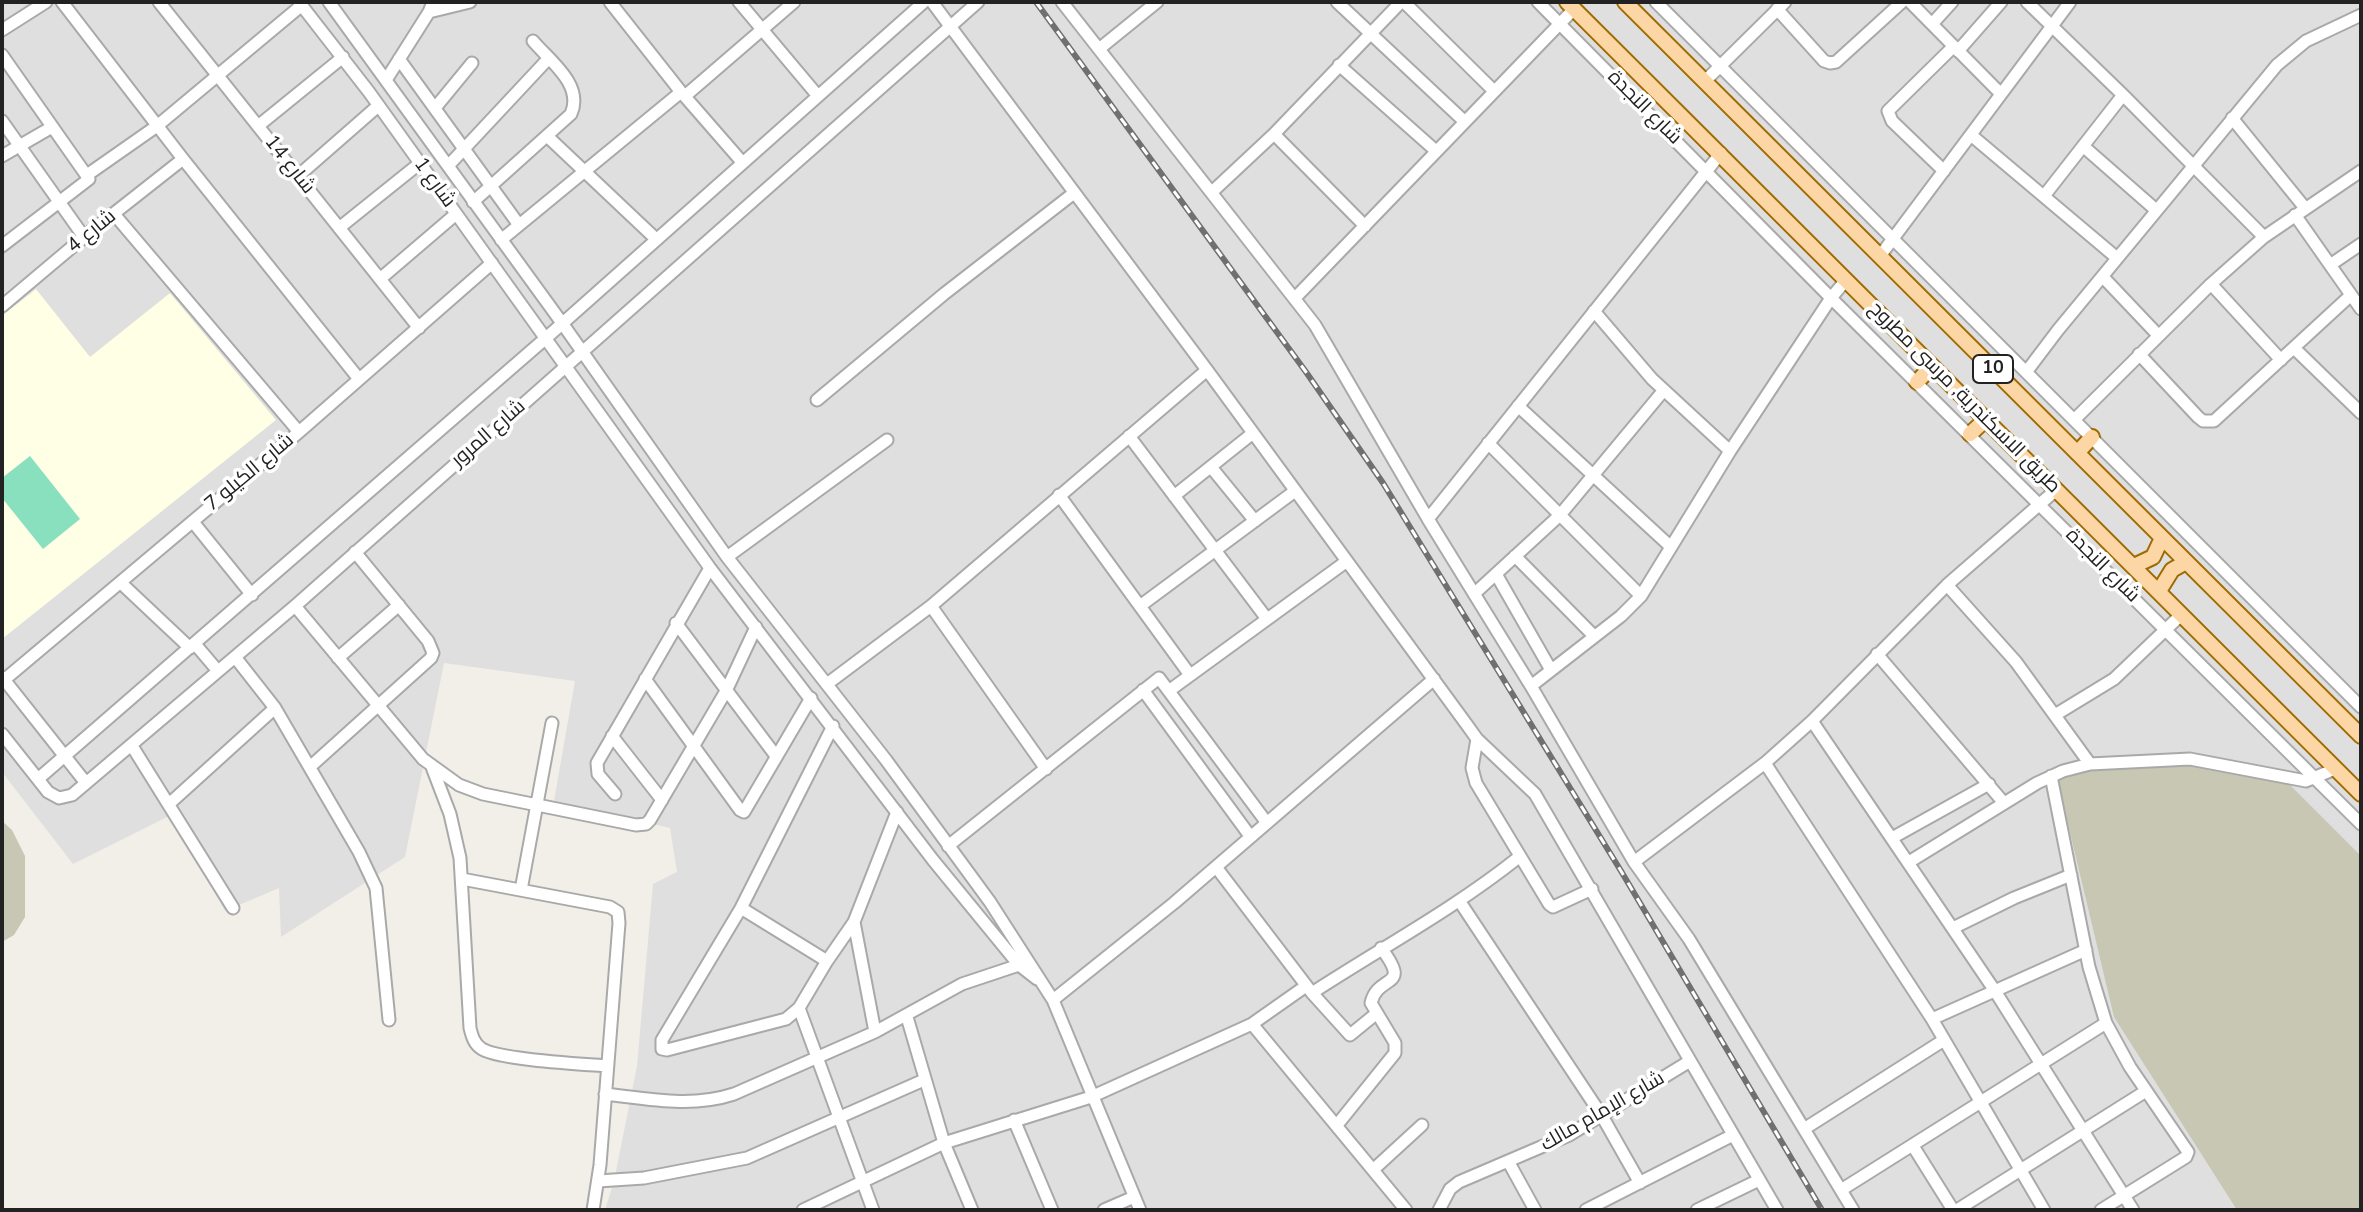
<!DOCTYPE html>
<html>
<head>
<meta charset="utf-8">
<style>
  body { margin:0 }
  #map { position:relative; width:2363px; height:1212px; overflow:hidden; background:#f2efe9; font-family:"Nunito Sans",sans-serif }
  canvas { display:block }
  .frame { position:absolute; inset:0; border:4px solid #222; pointer-events:none }
</style>
</head>
<body>
<div id="map">
<canvas width="2363" height="1212"></canvas>
<div class="frame"></div>
</div>
<script>
const ctx = document.querySelector('canvas').getContext('2d');
ctx.lineJoin = 'round';
function fillPath(path, color) {
  ctx.fillStyle = color;
  ctx.fill(path, 'evenodd');
}
function strokePath(path, color, width, dash) {
  ctx.strokeStyle = color;
  ctx.lineWidth = width;
  ctx.lineCap = dash ? 'butt' : 'round';
  ctx.setLineDash(dash || []);
  ctx.stroke(path);
}
function label(font, color, halo, rows, align = 'center') {
  ctx.font = font + ' "Nunito Sans",Cairo,sans-serif';
  ctx.lineWidth = 7;
  ctx.setLineDash([]);
  ctx.textBaseline = 'middle';
  ctx.strokeStyle = halo;
  ctx.fillStyle = color;
  for (const [text, x, y, turn = 0] of rows) {
    ctx.save();
    ctx.translate(x, y);
    ctx.rotate((+turn || 0) * Math.PI / 180);
    ctx.textAlign = isNaN(turn) ? turn : align;
    if (halo) ctx.strokeText(text, 0, 0);
    ctx.fillText(text, 0, 0);
    ctx.restore();
  }
}
const residential = new Path2D(`
  M2 2H2361V1210H605L614 1181 637 1066 653 884 677 872 670 828 554 801 575 681 444 663 405 857 281 937 279 888 225 911 171 815 73 864 2 772Z`);
const education = new Path2D(`
  M36 289 90 357 170 293 276 420 2 639V316Z`);
const construction = new Path2D(`
  M2184 761 2288 783 2361 856V1210H2237L2114 1017 2057 778 2093 767Z
  M2 821 12 830 25 856V917L14 935 2 942Z`);
const pitch = new Path2D(`
  M30 456 80 519 43 549 2 498V478Z`);
const minor = new Path2D(`
  M62 2 183 159 359 379
  M159 2 419 328
  M299 2 369 92 710 568 933 860 1019 965 1037 979
  M329 2 562 323 727 557 886 760 990 902 1053 1000 1140 1210
  M433 2 429 12 470 2
  M610 2 681 92 742 162
  M739 2 818 96
  M932 2 1207 370 1467 725 1477 739 1535 794 1777 1210
  M1062 2 1315 325 1428 519 1531 686 1634 862 1689 939 1853 1210
  M1337 2 1464 121
  M1404 2 1493 90
  M1538 2 1831 298 2361 824
  M1656 2 2361 707
  M1910 2 2001 94
  M2027 2 2123 95 2264 237
  M1777 9 1824 61 1830 63 1836 62 1902 2
  M1932 24 1952 2
  M2 30 46 2
  M1099 49 1157 2
  M1958 51 2001 2
  M2 55 89 179 2 246
  M399 59 519 225
  M1339 65 1436 151
  M386 80 429 12
  M1704 82 1785 2
  M685 96 794 2
  M435 108 472 63
  M2232 118 2305 208
  M2 121 84 237
  M258 126 343 57
  M1274 134 1365 226
  M1971 135 2117 258
  M547 136 656 239
  M2083 146 2156 210
  M2 156 52 127
  M448 166 548 59
  M1944 171 1892 121 1888 111 1954 46
  M87 175 157 126 302 5
  M298 176 378 106
  M1212 192 1274 134 1401 2
  M2044 196 2123 95
  M473 202 571 114C584 85 550 61 533 41
  M114 214 299 432
  M2295 215 2361 309
  M339 228 420 163
  M501 240 681 92
  M1880 256 2070 2
  M2330 265 2361 244
  M2103 277 2158 335
  M380 279 456 214
  M2211 284 2281 360
  M1295 298 1574 9
  M2 306 84 237 183 159
  M1594 311 1652 379 1730 451
  M2294 348 2361 413
  M2139 354 2198 417 2203 421H2214L2351 295
  M2027 371 2058 330 2277 65 2306 41 2361 15
  M817 400 944 294 1074 193
  M1518 406 1671 547
  M2075 419 2211 284 2264 237 2361 171
  M1129 436 1267 619
  M1488 443 1641 596
  M1211 467 1255 521
  M1059 495 1190 675
  M1174 496 1253 433
  M1428 519 1721 153
  M193 522 252 595
  M1515 556 1594 636
  M727 557 887 440
  M1496 574 1551 670
  M121 583 190 648
  M1947 585 2016 662 2090 764
  M1474 594 1560 515 1664 390
  M295 606 423 759 459 785 483 794 636 825 646 824 650 820 726 691 756 627
  M931 606 1046 769
  M1140 606 1295 491
  M676 623 776 756
  M195 644 218 671
  M1877 654 2004 803
  M338 658 399 605
  M2 677 86 783
  M645 679 740 810 744 812 811 698
  M4 680 299 432 492 263
  M827 684 931 606 1207 370
  M1531 686 1621 616 1641 596 1730 451 1831 298 1846 280
  M1143 690 1250 836
  M1170 690 1347 561
  M275 708 359 852 376 888 389 1020
  M2055 715 2114 679 2182 614
  M1812 721 1995 991 2133 1210
  M2 734 48 792 59 798 72 795 295 606 978 2
  M612 736 662 800
  M1477 739 1472 768 1476 783 1549 904 1553 907 1592 889
  M132 746 233 908
  M1765 763 1932 1019 2044 1210
  M311 766 431 658 433 653 428 641 355 552
  M432 767 450 814 460 858 470 1028C472 1036 474 1044 482 1049 501 1060 581 1064 607 1066
  M2051 776 2089 967 2106 1023 2130 1067 2188 1152 2186 1157 2101 1210
  M38 779 546 338 924 2
  M615 794 598 774 597 763 710 568
  M169 804 275 708 235 657
  M1892 838 1989 784
  M948 846 1159 678 1267 823
  M1634 862 1765 763 1812 721 1947 585 2056 490
  M1909 862 2037 783 2063 771 2090 764 2190 759 2306 781 2335 769
  M1216 867 1312 993C1381 948 1454 909 1519 857
  M462 879 610 907 618 912 619 923 600 1165 593 1210
  M521 890 552 723
  M1460 902 1602 1116 1640 1183
  M741 908 827 961 799 1008 786 1019 667 1050 662 1049V1040L741 908 833 726
  M1953 928 2014 898 2071 875
  M827 961 854 922
  M1312 993 1350 1035 1377 1013
  M1053 1000 1174 903 1434 679
  M799 1008 873 1210
  M907 1017 944 1143 972 1210
  M1932 1019 2086 950
  M1252 1024 1306 986
  M875 1032 962 984 1019 965
  M605 1094C649 1099 691 1108 734 1094L875 1032 854 922 897 812
  M1014 1120 1052 1210
  M1337 1125 1395 1053V1043L1371 1003C1378 973 1413 990 1381 948
  M1804 1129 1944 1040
  M1913 1146 1953 1210
  M1508 1161 1535 1210
  M1374 1169 1422 1125
  M598 1181 644 1178 747 1158 924 1080
  M1841 1190 2106 1023
  M803 1210 944 1143 1091 1097 1252 1024 1406 1210
  M1104 1210 1134 1197
  M1439 1210 1450 1189 1459 1182 1569 1135 1690 1061
  M1586 1210 1733 1135
  M1697 1210 1759 1180
  M1957 1210 2146 1091`);
const major = new Path2D(`
  M1567 2 2361 794
  M1625 2 2361 736
  M1917 382 1931 367
  M1970 434 1984 421
  M2077 453 2092 437
  M2134 566 2153 557 2162 538
  M2159 591 2172 570 2186 562`);
const rail = new Path2D(`
  M1036 2 1306 372 1383 483 1621 871 1822 1210`);
const shields = [
  [1993,369,40]
];
const shieldNames = [
  ["10",1993,369]
];
const streetNames = [
  ["شارع النجدة",1644,108,45],
  ["شارع 14",289,165,52],
  ["شارع 1",434,183,54],
  ["شارع 4",92,232,-39],
  ["طريق الاسكندرية, مرسى مطروح",1964,398,45],
  ["شارع المرور",489,434,-41],
  ["شارع الكيلو 7",250,473,-40],
  ["شارع النجدة",2102,566,45],
  ["شارع الإمام مالك",1603,1112,-30]
];
fillPath(residential, '#e0dfdf');
fillPath(education, '#ffffe5');
fillPath(construction, '#c7c7b4');
fillPath(pitch, '#88e0be');
strokePath(minor, '#a9a9a9', 15);
strokePath(major, '#a06b00', 18);
strokePath(minor, '#fff', 11);
strokePath(major, '#fcd6a4', 14);
strokePath(rail, '#707070', 6);
strokePath(rail, '#fff', 3, [9]);
for (const [x, y, w] of shields) {
  const box = new Path2D();
  box.roundRect(x - w / 2, y - 14, w, 28, 6);
  ctx.fillStyle = '#fff';
  ctx.fill(box);
  strokePath(box, '#222', 2);
}
label('bold 18px', '#222', null, shieldNames);
label('20px', '#222', '#fff', streetNames);
</script>
</body>
</html>
